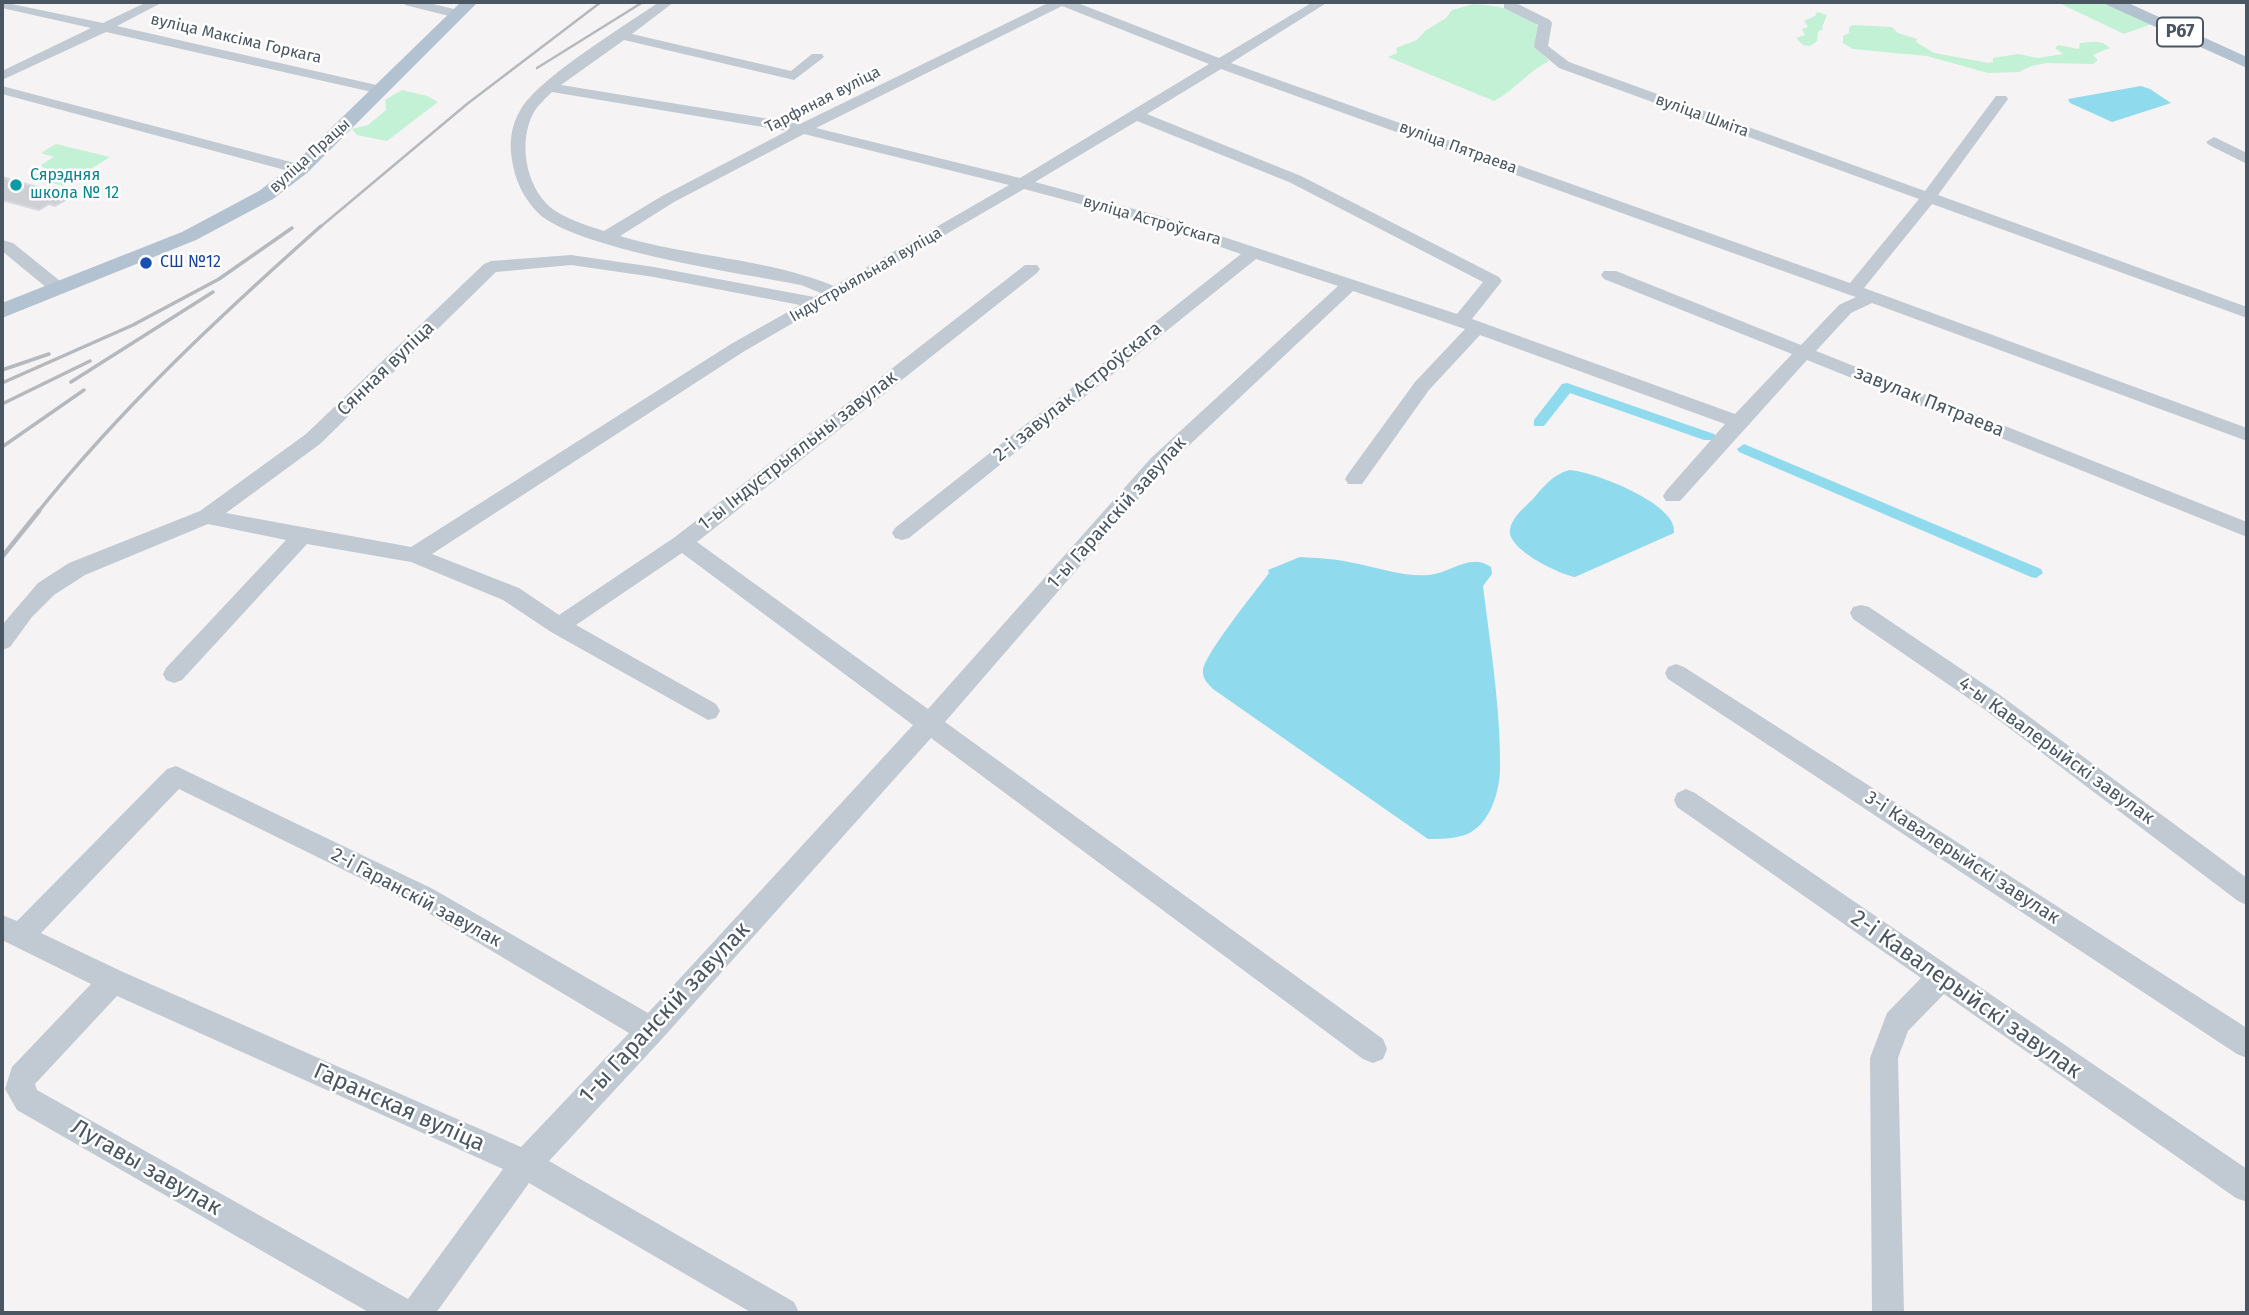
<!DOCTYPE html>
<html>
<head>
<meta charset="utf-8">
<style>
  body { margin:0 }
  #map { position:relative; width:2249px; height:1315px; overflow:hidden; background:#f5f3f3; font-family:"Fira Sans",sans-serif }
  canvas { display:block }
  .frame { position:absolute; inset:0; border:4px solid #4a5661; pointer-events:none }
</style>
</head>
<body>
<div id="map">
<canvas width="2249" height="1315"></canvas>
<div class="frame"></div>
</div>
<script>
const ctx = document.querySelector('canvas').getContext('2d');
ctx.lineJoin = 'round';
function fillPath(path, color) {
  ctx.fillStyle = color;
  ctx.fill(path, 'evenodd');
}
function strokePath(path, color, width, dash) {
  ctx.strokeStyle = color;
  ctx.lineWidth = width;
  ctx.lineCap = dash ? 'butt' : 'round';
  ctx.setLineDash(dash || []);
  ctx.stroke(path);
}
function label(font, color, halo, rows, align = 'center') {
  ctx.font = font + ' "Fira Sans",sans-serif';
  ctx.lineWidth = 5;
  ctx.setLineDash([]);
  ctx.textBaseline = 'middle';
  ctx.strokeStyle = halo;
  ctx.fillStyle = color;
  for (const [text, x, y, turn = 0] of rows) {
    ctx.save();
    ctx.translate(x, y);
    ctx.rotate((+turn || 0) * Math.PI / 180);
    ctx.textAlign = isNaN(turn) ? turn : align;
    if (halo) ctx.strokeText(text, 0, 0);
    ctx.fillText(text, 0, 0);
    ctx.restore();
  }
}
const green = new Path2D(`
  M2057 2H2113L2157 22 2124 34Z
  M1474 4C1493 6 1534 8 1540 32 1541 37 1539 44 1538 49L1549 61C1528 71 1515 90 1494 101L1388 57 1397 53 1396 48 1417 40 1425 31 1446 18 1452 10Z
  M1817 12 1827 15 1822 27 1823 29 1818 32 1817 41 1810 46 1803 45 1796 38 1805 35 1802 29 1808 27 1804 21 1815 16Z
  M1853 25 1892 27 1898 33 1917 39 1916 42 1934 53 1989 63 1993 62V58L2018 54 2038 58 2063 54 2055 48 2058 45 2079 49 2080 43C2092 42 2100 39 2110 48L2093 55 2098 60 2093 64 2047 63 2031 66 2019 72 1988 73 1927 56 1853 49 1843 43V36L1849 33V27Z
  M402 90 427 96 438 102 387 141 357 135 352 129 368 125 386 110 385 100Z
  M56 144 110 157 63 186 32 177 45 169 41 165 54 157 41 153Z`);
const water = new Path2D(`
  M2141 86 2150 89 2171 103 2112 122 2070 103 2068 99Z
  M1570 470C1594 472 1679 504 1674 533L1575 577C1559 574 1506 549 1510 529 1512 517 1525 507 1533 499 1544 486 1553 474 1570 470Z
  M1300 557C1318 558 1337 559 1354 563 1379 568 1403 577 1429 575 1450 573 1471 552 1491 567L1492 574 1483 586C1490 643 1501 711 1500 768 1500 788 1492 818 1474 830 1463 839 1441 839 1428 839L1213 689C1208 684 1202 678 1203 670 1206 652 1256 591 1269 573L1268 570Z`);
const canal = new Path2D(`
  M1567 383 1714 434 1716 437 1714 440H1704L1570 393 1544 426H1534V420L1562 384Z
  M1744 444 2041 569 2043 573 2036 578 2031 577 1739 452 1737 449Z`);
const building = new Path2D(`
  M2 177 71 197 55 206 49 204 39 210 2 200Z`);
const minor = new Path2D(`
  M2 2 103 23 147 2H163L117 26 381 86 388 90 381 94 106 32 2 80V71L91 28 2 8Z
  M403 2H425L462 11 464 14 457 18 405 5Z
  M659 2H674L632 34 791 71 812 54H822L824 57 794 80 624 40 561 85 800 124 1050 2H1075L1219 58 1313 2H1328L1231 63 1850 283 1919 199 1559 68 1534 47 1538 25 1504 8V2H1514L1550 20 1552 23 1548 46 1569 62 1925 191 1996 96H2006L2008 99 1938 195 2247 307V318L1932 204 1864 288 2247 428V441L1872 303 1851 313 1816 351 2247 522V537L1807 360 1680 501H1666L1663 496 1666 491 1725 424 1480 335 1429 390 1362 484H1348L1345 479 1348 474 1415 382 1465 329 1353 291 1165 468 945 722 1383 1039 1387 1049 1383 1059 1373 1063 1363 1059 931 738 661 1040 549 1161 794 1302 799 1313H752L529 1183 436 1313H370L17 1110 5 1089 12 1067 91 984 2 940V915L17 921 167 769 176 766 433 889 648 1013 913 725 682 553 576 625 716 704 720 711 716 718 708 720 551 632 503 600 411 562 307 544 182 680 174 683 166 680 163 674 166 668 286 540 208 524 85 575 54 595 32 617 10 647 2 650V625L38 583 69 563 200 511 306 434 484 264 491 261 571 255 654 267 814 297 821 293 801 285C745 274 573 249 537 212 523 197 515 180 512 160 509 142 511 125 521 109 539 78 626 25 659 2ZM1062 6 1209 64 1020 178 816 128ZM1221 69 1847 294 1856 297 1839 305 1801 345 1616 271H1604L1601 275 1604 279 1792 354 1735 414 1472 319 1502 281 1499 277 1301 176 1147 114ZM552 92 787 131 662 196 604 231C586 225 565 219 550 207 525 185 518 140 534 112 538 105 546 98 552 92ZM1137 121 1289 182 1483 282 1457 314 1160 216 1035 182ZM804 134 1009 185 834 286C766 258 689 257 620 236L674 202ZM1024 189 1148 222 1241 254 895 528 892 533 895 538 902 540 909 538 1256 259 1338 286 1151 458 928 709 697 542 1037 273 1040 269 1037 265H1025L675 537 559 615 519 588 432 554 743 352ZM571 265 654 277 800 305 731 344 411 547 226 513 320 444 496 272ZM179 789 415 905 629 1033 521 1147 123 972 41 933ZM117 996 503 1169 408 1299 37 1090 35 1084Z
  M2 86 306 166 308 169 300 174 2 94Z
  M2214 137 2247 153V164L2209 145 2206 142Z
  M2 240 13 243 65 285 68 289 65 293H53L2 251Z
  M1861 605 1869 607 2000 695 2247 878V905L2238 901 1984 709 1853 619 1850 613 1853 607Z
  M1676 664 1684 667 2247 1028V1058L2237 1054 1668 679 1665 673 1668 667Z
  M1686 789 1695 793 2247 1169V1202L2236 1198 1944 994 1908 1031 1898 1058 1904 1313H1872L1870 1058 1887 1013 1921 978 1677 807 1674 800 1677 793Z`);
const major = new Path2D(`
  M461 2H478L307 173 273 199 196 240 2 318V303L182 232 259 191 293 165Z
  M2105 2H2126L2247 57V68L2107 5Z`);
const railFar2 = new Path2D(`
  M537 68 643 2
  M319 228 467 104 601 2`);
const railFar1 = new Path2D(`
  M2 370 49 354
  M71 382 213 292
  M2 383 133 325 219 279 292 228
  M2 404 90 361
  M2 447 84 390
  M38 512C122 407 221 315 321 226`);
const rail = new Path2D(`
  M2 557 39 511`);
const markers = [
  [16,185,7,"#0f9aa8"],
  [146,263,7,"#1a4fb4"]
];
const farStreetnames = [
  ["вуліца Максіма Горкага",236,39,13],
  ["Тарфяная вуліца",823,100,-27],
  ["вуліца Шміта",1702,116,20],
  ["вуліца Пятраева",1458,148,20],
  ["вуліца Працы",310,156,-42],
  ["вуліца Астроўскага",1152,221,16],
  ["Індустрыяльная вуліца",866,275,-30]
];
const farCulturenames = [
  ["Сярэдняя",30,176],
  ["школа № 12",30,194]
];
const farTransitnames = [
  ["СШ №12",160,263]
];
const shields = [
  [2180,32,46]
];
const shieldNames = [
  ["Р67",2180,32]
];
const streetNames = [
  ["Сянная вуліца",386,369,-44],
  ["2-і завулак Астроўскага",1078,392,-39],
  ["завулак Пятраева",1929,402,22],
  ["1-ы Індустрыяльны завулак",798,451,-38],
  ["1-ы Гаранскій завулак",1117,513,-48],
  ["4-ы Кавалерыйскі завулак",2056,751,36],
  ["3-і Кавалерыйскі завулак",1962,858,33],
  ["2-і Гаранскій завулак",416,898,28]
];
const nearStreetnames = [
  ["2-і Кавалерыйскі завулак",1966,995,35],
  ["1-ы Гаранскій завулак",665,1013,-47],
  ["Гаранская вуліца",399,1108,24],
  ["Лугавы завулак",146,1168,30]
];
fillPath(green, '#c3f1d5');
fillPath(water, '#90daee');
fillPath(canal, '#90daee');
fillPath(building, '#cdcfd5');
strokePath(building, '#d7d9de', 2);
fillPath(minor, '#c1cad2');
fillPath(major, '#b3c2d1');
strokePath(railFar2, '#b5b8bd', 2.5);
strokePath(railFar1, '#b5b8bd', 3.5);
strokePath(rail, '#b5b8bd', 4.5);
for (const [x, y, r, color] of markers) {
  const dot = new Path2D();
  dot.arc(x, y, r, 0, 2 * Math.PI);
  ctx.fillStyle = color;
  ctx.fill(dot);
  strokePath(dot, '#fff', 2.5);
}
label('16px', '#4a5661', '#fff', farStreetnames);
label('16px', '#0d838f', '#fff', farCulturenames, 'left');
label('16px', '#164399', '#fff', farTransitnames, 'left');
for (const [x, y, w] of shields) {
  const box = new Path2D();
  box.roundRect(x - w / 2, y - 14.5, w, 29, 5);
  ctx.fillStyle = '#fff';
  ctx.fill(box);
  strokePath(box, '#4a5661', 2);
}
label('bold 18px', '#4a5661', null, shieldNames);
label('19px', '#4a5661', '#fff', streetNames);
label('23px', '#4a5661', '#fff', nearStreetnames);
</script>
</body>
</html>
